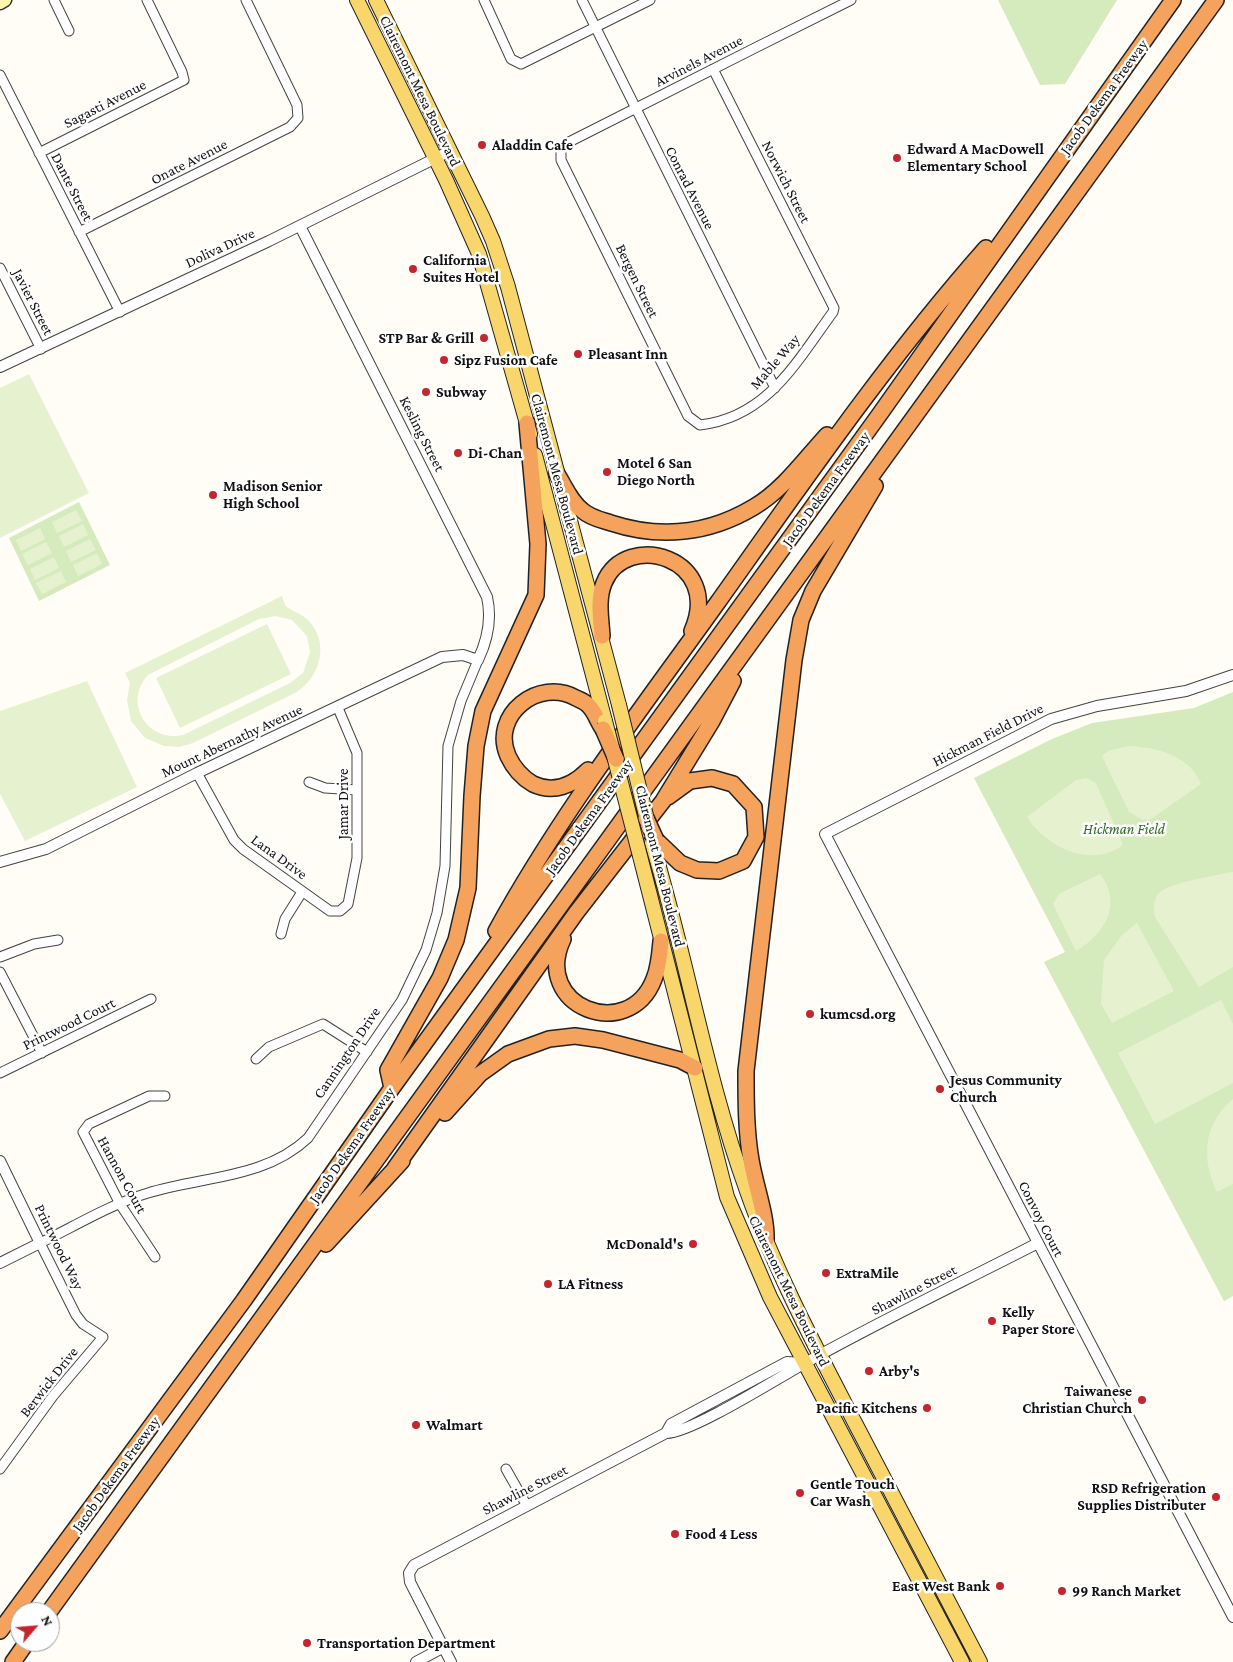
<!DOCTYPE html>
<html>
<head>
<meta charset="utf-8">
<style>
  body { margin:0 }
  #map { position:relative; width:1233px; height:1662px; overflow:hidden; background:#fffdf5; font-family:"Crimson Pro",serif }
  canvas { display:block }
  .north { position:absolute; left:10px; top:1602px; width:50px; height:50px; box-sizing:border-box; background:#fff; border:1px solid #a0a0a0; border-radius:50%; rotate:63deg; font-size:14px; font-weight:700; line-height:20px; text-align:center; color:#111 }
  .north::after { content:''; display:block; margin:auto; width:18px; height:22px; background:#c4262e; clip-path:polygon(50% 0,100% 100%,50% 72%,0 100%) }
</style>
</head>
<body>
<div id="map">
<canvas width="1233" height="1662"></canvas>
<div class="north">N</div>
</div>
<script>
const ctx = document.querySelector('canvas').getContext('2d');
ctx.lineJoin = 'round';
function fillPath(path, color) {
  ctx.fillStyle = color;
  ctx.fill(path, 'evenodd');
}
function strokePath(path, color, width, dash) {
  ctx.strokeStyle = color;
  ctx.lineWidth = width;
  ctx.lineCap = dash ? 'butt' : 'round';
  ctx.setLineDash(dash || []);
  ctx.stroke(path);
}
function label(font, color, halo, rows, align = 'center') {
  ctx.font = font + ' "Crimson Pro",serif';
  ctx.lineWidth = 5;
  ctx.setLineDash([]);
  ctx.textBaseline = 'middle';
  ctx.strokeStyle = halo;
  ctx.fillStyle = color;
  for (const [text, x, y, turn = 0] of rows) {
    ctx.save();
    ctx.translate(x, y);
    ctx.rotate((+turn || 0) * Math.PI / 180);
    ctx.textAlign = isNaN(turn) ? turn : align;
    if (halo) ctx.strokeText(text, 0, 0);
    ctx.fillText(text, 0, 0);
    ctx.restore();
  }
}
const green = new Path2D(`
  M998 0H1117L1065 84 1040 85Z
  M79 502 110 565 39 601 9 538Z
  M1233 692V1296L1224 1301 1044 962 1065 952 974 778 1052 739 1092 723 1194 708Z`);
const pitch = new Path2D(`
  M29 374 89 493 0 538V388Z
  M76 510 82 521 57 533 52 522Z
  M83 524 88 535 64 547 59 536Z
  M40 528 45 539 21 551 16 540Z
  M90 539 96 550 71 562 66 551Z
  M46 542 52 553 28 565 22 554Z
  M97 553 102 564 78 576 73 565Z
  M54 557 59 568 35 580 30 569Z
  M61 571 66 582 42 594 36 583Z
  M282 596C283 598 285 605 286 606 291 611 303 614 309 621 330 644 320 678 295 693L193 743 179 747 164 746 145 738 131 721 127 700 130 683 125 673ZM275 616 292 620 307 636 310 652 303 673 290 683 183 735C147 743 123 702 148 675L259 619Z
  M267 624 291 674 180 728 156 678Z
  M87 681 137 787 25 841 0 794V711Z
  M1128 746C1155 747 1190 755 1201 784L1151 819 1143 820 1129 812 1102 756 1108 751Z
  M1086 778 1096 783 1123 845C1091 869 1046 847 1027 817L1076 780Z
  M1233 872V967L1199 987 1155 917C1154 910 1153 901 1158 894 1167 883 1217 875 1233 872Z
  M1100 874C1123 904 1105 934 1076 951L1053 904 1059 894Z
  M1137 923 1174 991 1112 1023 1101 1004 1104 960 1122 935Z
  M1221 1000 1233 1024V1083L1155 1124 1118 1053Z
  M1233 1099V1184L1217 1192C1201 1158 1203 1124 1233 1099Z`);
const minor = new Path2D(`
  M54 0 69 31
  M484 0 511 59 521 64 650 0
  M582 0 775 388
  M713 69 834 308 833 312C797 361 768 417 700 425L688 416 561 160V148L567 143C662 95 756 47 851 0
  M0 75 120 312
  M39 153 184 80 182 72 147 0
  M79 232 290 127 298 118 297 105 246 0
  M0 268 41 349
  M197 773 234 840 243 849 330 911H340L348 904 357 858V753L338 708
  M309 782 325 788 357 790
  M281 934 285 919 302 892
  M0 957 34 944 58 940
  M0 972 42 1053
  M256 1059 269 1047 323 1024 367 1052
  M0 1073 151 999
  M155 1257 120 1204 83 1132 89 1124 149 1096H165
  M0 1469 53 1396 103 1337 83 1324 76 1315 40 1243C75 1226 111 1204 148 1193 202 1176 265 1179 308 1138L402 1000 426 950 437 913 445 866 448 746 461 701 478 660
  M506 1469 527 1506`);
const tertiary = new Path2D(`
  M0 367 269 241 450 151
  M1233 675 1186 691 1097 706 1051 719 825 834 1233 1617
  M0 862 46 849 197 773 442 657 463 655 478 660C488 639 492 619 487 597L300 226
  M0 1161 40 1243 0 1263
  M666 1433 671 1424 787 1362 805 1363
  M416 1662 444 1647
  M451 1662 410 1582 409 1573 414 1565 666 1433C690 1434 781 1376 807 1362 882 1320 960 1283 1036 1244`);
const secondary = new Path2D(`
  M0 3 5 0`);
const primary = new Path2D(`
  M357 0 446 180 479 254 530 434
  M376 0 482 216 493 241 508 287 619 705
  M535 455 605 721
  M652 843C687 958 706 1078 747 1191 775 1271 815 1346 854 1421 896 1501 938 1582 980 1662
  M640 856 727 1197 770 1297 962 1662`);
const motorway = new Path2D(`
  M557 474C565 487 571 502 583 511 591 518 602 520 611 523 660 539 709 534 754 507 783 490 804 460 827 435
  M602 636C601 619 597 600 604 583 626 529 724 558 692 631
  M588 770C573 785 554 794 533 784 521 777 514 769 508 756 490 715 539 677 576 698 580 700 586 702 589 706 595 712 598 722 603 729
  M656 840 680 863 697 870 719 871 743 861 756 837 754 807 733 784 712 778 690 781 668 797
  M496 931C561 813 640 711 718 602 804 481 888 359 986 248
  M563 939C531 1007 629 1044 654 979 659 967 660 953 661 941
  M392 1088 388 1070 440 978 456 940 468 888 472 796 476 746 483 711 536 595 538 544 527 423
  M445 1113 480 1074 508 1054 549 1039 575 1036 603 1040 680 1060 695 1068
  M395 1168 576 913 663 801 712 721 733 681
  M766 1240C767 1216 755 1185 751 1160 746 1131 746 1101 746 1071L794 660 801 620 813 591 875 486
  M326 1244 402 1161
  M49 1612 1216 0
  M0 1631 244 1300 392 1088 877 418 1173 0
  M13 1662 27 1642`);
const primaryBridge = new Path2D(`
  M619 705 649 828
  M605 721 640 856`);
const motorwayBridge = new Path2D(`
  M603 729 616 759
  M646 818 656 840`);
const markers = [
  [482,145,5,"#c4262e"],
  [897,158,5,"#c4262e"],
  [413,269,5,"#c4262e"],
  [484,338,5,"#c4262e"],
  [578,354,5,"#c4262e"],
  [444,360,5,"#c4262e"],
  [426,392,5,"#c4262e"],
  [458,453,5,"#c4262e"],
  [607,472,5,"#c4262e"],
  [213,495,5,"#c4262e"],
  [810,1014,5,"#c4262e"],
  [940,1089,5,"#c4262e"],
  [693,1244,5,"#c4262e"],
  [826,1273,5,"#c4262e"],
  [548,1284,5,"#c4262e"],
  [992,1321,5,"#c4262e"],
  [869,1371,5,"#c4262e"],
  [1142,1400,5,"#c4262e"],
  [927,1408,5,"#c4262e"],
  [416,1425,5,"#c4262e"],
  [800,1493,5,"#c4262e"],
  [1216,1497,5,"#c4262e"],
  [675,1534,5,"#c4262e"],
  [1000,1586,5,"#c4262e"],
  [1062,1591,5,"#c4262e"],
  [307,1643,5,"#c4262e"]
];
const streetNames = [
  ["Arvinels Avenue",699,61,-27],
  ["Clairemont Mesa Boulevard",420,91,64],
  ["Jacob Dekema Freeway",1104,97,-54],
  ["Sagasti Avenue",105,104,-27],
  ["Onate Avenue",189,162,-27],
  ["Norwich Street",786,182,63],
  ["Dante Street",72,187,63],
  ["Conrad Avenue",690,188,63],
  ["Doliva Drive",220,248,-25],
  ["Bergen Street",637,281,64],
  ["Javier Street",33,302,63],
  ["Mable Way",775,362,-49],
  ["Kesling Street",422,434,63],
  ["Clairemont Mesa Boulevard",557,474,75],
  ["Jacob Dekema Freeway",826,489,-54],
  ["Hickman Field Drive",988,735,-27],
  ["Mount Abernathy Avenue",232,741,-25],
  ["Jamar Drive",343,804,-90],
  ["Jacob Dekema Freeway",589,817,-54],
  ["Lana Drive",279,857,36],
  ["Clairemont Mesa Boulevard",660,866,76],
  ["Printwood Court",69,1024,-26],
  ["Cannington Drive",347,1053,-56],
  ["Jacob Dekema Freeway",352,1145,-55],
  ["Hannon Court",122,1175,61],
  ["Convoy Court",1041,1219,63],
  ["Printwood Way",59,1247,64],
  ["Shawline Street",914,1290,-27],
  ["Clairemont Mesa Boulevard",789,1291,64],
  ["Berwick Drive",49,1382,-52],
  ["Jacob Dekema Freeway",116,1474,-54],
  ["Shawline Street",525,1490,-27]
];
const poiNames = [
  ["Aladdin Cafe",492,145],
  ["Edward A MacDowell",907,149],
  ["Elementary School",907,166],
  ["California",423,260],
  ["Suites Hotel",423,277],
  ["STP Bar & Grill",474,338,"right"],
  ["Pleasant Inn",588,354],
  ["Sipz Fusion Cafe",454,360],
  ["Subway",436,392],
  ["Di-Chan",468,453],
  ["Motel 6 San",617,463],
  ["Diego North",617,480],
  ["Madison Senior",223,486],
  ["High School",223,503],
  ["kumcsd.org",820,1014],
  ["Jesus Community",950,1080],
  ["Church",950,1097],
  ["McDonald's",683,1244,"right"],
  ["ExtraMile",836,1273],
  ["LA Fitness",558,1284],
  ["Kelly",1002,1312],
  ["Paper Store",1002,1329],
  ["Arby's",879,1371],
  ["Taiwanese",1132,1391,"right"],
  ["Christian Church",1132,1408,"right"],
  ["Pacific Kitchens",917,1408,"right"],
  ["Walmart",426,1425],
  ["Gentle Touch",810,1484],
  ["Car Wash",810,1501],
  ["RSD Refrigeration",1206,1488,"right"],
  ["Supplies Distributer",1206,1505,"right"],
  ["Food 4 Less",685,1534],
  ["East West Bank",990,1586,"right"],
  ["99 Ranch Market",1072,1591],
  ["Transportation Department",317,1643]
];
const parkNames = [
  ["Hickman Field",1124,829]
];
fillPath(green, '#d5ebbd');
fillPath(pitch, '#e6f2cf');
strokePath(minor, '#444', 11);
strokePath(tertiary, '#444', 12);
strokePath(secondary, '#333', 15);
strokePath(primary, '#222', 16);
strokePath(motorway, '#222', 18);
strokePath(minor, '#fff', 9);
strokePath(tertiary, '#fff', 10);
strokePath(secondary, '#fff6b0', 12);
strokePath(primary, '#f9d66b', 14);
strokePath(motorway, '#f5a25d', 15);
strokePath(primaryBridge, '#222', 16, []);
strokePath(motorwayBridge, '#222', 18, []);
strokePath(primaryBridge, '#f9d66b', 14);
strokePath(motorwayBridge, '#f5a25d', 15);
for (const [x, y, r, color] of markers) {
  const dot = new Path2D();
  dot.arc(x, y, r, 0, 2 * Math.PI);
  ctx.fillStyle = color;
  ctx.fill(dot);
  strokePath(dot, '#fff', 2);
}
label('15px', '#111', '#fff', streetNames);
label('bold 15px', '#111', '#fff', poiNames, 'left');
label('italic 15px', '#2f6b1f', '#fff', parkNames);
</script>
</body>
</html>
